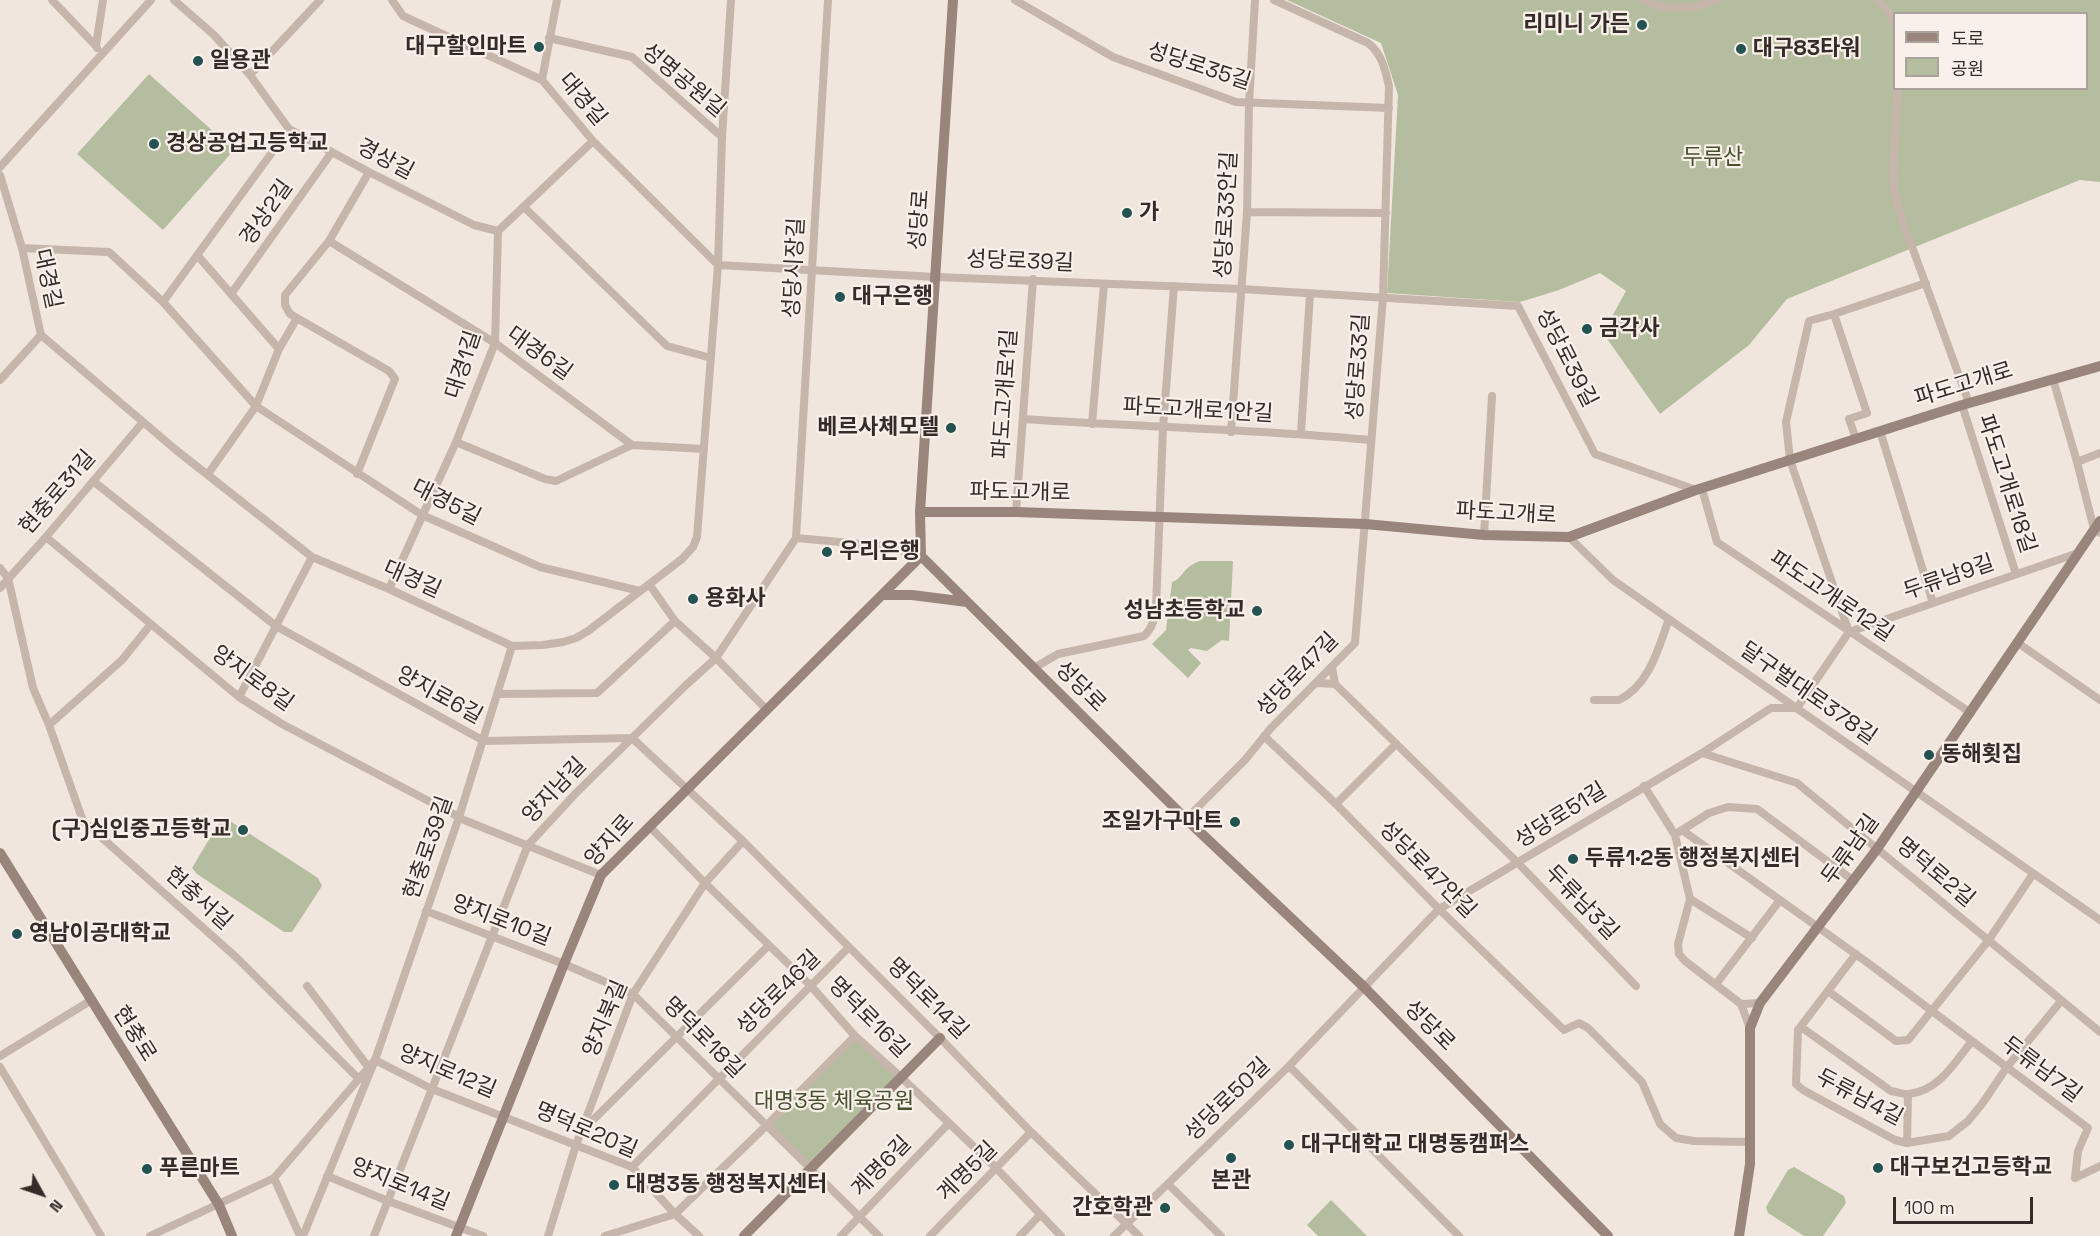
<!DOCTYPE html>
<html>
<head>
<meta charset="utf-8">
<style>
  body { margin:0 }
  #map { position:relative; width:2100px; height:1236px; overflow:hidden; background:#f0e6dd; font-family:"Space Grotesk","Noto Sans KR",sans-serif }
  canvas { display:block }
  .legend { position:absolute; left:1893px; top:12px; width:195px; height:78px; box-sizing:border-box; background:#f8f0e9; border:2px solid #aaa29c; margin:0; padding:8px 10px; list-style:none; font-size:18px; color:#352c29 }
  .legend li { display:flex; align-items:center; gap:12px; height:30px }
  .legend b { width:30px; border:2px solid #aaa29c }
  .north { position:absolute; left:12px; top:1164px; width:60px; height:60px; -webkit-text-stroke:4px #f8f0e9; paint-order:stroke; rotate:130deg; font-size:16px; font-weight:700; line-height:24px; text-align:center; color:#352c29 }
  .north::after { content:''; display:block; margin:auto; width:21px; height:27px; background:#352c29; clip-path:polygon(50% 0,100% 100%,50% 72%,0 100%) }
  .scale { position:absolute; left:1893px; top:1197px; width:140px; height:27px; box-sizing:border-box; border:3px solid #352c29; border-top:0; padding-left:8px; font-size:18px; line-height:21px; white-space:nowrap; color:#352c29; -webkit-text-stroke:4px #f8f0e9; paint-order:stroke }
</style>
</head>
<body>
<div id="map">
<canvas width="2100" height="1236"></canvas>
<ul class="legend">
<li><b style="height:8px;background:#9a857c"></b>도로</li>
<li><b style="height:16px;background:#b5bd9f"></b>공원</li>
</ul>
<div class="north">N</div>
<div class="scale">100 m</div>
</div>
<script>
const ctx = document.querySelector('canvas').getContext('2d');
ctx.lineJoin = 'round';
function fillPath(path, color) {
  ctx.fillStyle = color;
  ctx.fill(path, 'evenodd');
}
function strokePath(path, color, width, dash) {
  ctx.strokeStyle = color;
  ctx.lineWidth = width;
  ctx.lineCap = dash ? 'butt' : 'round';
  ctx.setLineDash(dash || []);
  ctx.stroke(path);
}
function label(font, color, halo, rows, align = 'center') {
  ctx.font = font + ' "Space Grotesk","Noto Sans KR",sans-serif';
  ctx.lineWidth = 4.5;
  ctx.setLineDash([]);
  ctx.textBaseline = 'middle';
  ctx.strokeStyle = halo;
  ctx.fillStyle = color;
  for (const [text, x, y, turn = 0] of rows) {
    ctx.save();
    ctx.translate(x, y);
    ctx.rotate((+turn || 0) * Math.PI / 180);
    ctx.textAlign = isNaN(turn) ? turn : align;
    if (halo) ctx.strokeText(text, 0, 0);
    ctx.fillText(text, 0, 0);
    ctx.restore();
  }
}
const green = new Path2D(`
  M1287 0H2100V182L2080 180 1787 299 1749 345 1660 414 1603 333 1626 291 1600 273 1559 290 1520 302 1387 293 1398 95 1381 43ZM1894 14H2086V88H1894Z
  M149 74 234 150 163 230 77 154Z
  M1200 561H1233L1229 641 1222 640 1207 651 1191 648 1188 650 1201 663 1188 678 1152 644 1166 630 1172 582C1183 579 1182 567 1200 561Z
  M227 819 318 878 322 886 292 932H284L197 874 192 868 220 821Z
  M855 1036 901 1077 809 1169 766 1126Z
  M1794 1167 1844 1196 1846 1203 1823 1236H1804L1768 1213 1766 1207 1788 1170Z
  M1331 1200 1367 1236H1318L1307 1225Z`);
const street = new Path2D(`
  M52 0 96 46
  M174 0 214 35 250 75 289 129 369 172 474 225 498 231
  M392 0 403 16 542 80 593 141 718 265 936 277 1241 289 1518 306 1595 454 1696 490
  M1015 0 1113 57 1236 102 1389 108
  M1642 0C1668 11 1691 10 1718 0
  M1878 0 1890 14 1894 24
  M549 38 632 57 722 137
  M97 48 96 46 103 0
  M250 75 320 0
  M542 80 557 0
  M1898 88 1893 171 1894 189 1899 211 1969 403
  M0 167 151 0
  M0 175 22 248 41 335 176 450 312 557 389 589 512 646 543 645 563 642 576 638 588 631 682 559 693 547 697 537 718 265 722 137 731 0
  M524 207 667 346 711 358
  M1247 212 1386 213
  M329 241 495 343 632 445 704 449
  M22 248 109 252 163 302 256 406 422 515 540 567 640 591
  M198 256 279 349
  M231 294 332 152
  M163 302 289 129
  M1834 314 1809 321 1786 422 1790 460 1849 632
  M2053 379 2077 462 2094 529 2100 533
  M0 380 41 335
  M1962 405 2016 574
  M1023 419C1139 427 1256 429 1371 440
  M1092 424 1104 284
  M1880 431 1933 603
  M1231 432 1247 212 1249 104 1255 0
  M1301 433 1310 294
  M1856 439 1849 419 1867 413 1834 314 1926 283
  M456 442 545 479 556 481 632 445
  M2077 462 2100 453
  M208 474 256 406 279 349 297 318
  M357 474 395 379 389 371 290 314 285 305V295L329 241 369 172
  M93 481 276 626 484 741 632 738 743 841 940 1038 1031 1132 1139 1236
  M1702 489 1717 542 1971 713
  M1016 512 1033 279
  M1484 535 1492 396
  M46 537 239 697 282 724 459 817
  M1569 537 1613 580 2100 920
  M796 538 884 546 921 556
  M0 568 8 578 33 688 49 725 83 821 237 958 359 1079
  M649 584 675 621 716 658 767 710
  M0 588 46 537 143 422
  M389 589 456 442 495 343 498 231 593 141
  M2018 643 2100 700
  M1034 668 1058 654 1144 636C1153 628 1154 619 1156 608L1163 428 1174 286
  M1316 683 1335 684 1332 667
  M1335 684 1518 863 1636 986
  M498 694 597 693 675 621
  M239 697 312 557
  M1594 700H1619C1650 684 1658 649 1669 619
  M1797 708 1849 632 2078 553
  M49 725 122 660 151 624
  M1264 736 1336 804 1439 909 1564 1030 1579 1023 1588 1028 1642 1082 1660 1124 1676 1138 1694 1141 1750 1142
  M1702 753 1797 783 2100 1032
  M1644 786 1675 835 1690 899 1678 944 1679 954 1685 961 1741 1004
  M1336 804 1396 744
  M459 818 601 875
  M1186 819 1245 760 1271 728 1355 643 1383 297 1389 86C1385 69 1382 54 1368 43L1274 0
  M649 826 705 883 811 986 855 1036 901 1077 997 1169 1061 1236
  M1682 830 1868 963 2088 1128 2078 1151 2075 1178
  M1679 832 1709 813 1728 807 1757 809 1854 881
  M1690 899 1752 938
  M426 911 564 964 633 994 879 1236
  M1856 954 1798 1030 1796 1084 1803 1090 1895 1140 1907 1143 1949 1136 1968 1121 1982 1104 2007 1067 2061 1001
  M1716 984 1780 900
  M307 986 369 1068
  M1828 991 1896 1041 1908 1040 1988 941 2033 874
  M1801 1027 1891 1091C1897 1092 1904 1095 1909 1094 1939 1091 1955 1062 1972 1041
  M1750 1028 1741 1004 1760 1003
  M0 1056 90 1001
  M1289 1066 1459 1236
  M0 1067 101 1236
  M582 1131 768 946
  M1907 1143 1908 1095
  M632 1167 849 947
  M327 1176 388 1201 483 1236
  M274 1178 300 1236
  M2075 1178 2100 1166
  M1168 1184 1221 1236
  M150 1236 274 1178 375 1060 432 1089 632 1167 675 1214 699 1236
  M303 1236 375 1060 459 817 512 646
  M374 1236 528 845 576 793 685 686 716 658 796 538 828 0
  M548 1236 576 1145 633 994 705 883 743 841
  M605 1236 675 1214 766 1126 855 1036
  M841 1236 949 1123
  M930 1236 1031 1132
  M1020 1236 1040 1215
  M1114 1236 1289 1066 1439 909 1702 753 1771 708H1797`);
const secondary = new Path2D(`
  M953 0 920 512 921 556 1186 819 1364 987 1608 1236
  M920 512H1016L1365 524 1484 535 1569 537 1696 490 1962 405 2100 366
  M882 595H912L967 602
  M0 853 219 1205 232 1236
  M456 1236 564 964 601 875 921 556
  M744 1236 940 1038
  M1739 1236 1750 1164V1028L1760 1003 1877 849 2100 521`);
const markers = [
  [1642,25,6,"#235252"],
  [539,47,6,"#235252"],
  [1741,49,6,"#235252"],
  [198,61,6,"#235252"],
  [154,144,6,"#235252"],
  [1127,213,6,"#235252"],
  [840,297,6,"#235252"],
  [1587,329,6,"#235252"],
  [951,428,6,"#235252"],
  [827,552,6,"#235252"],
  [693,599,6,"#235252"],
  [1257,611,6,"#235252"],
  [1929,755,6,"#235252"],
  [1235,822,6,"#235252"],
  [243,830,6,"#235252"],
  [1573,859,6,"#235252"],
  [17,934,6,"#235252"],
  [1289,1145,6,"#235252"],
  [1231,1158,6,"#235252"],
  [1878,1168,6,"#235252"],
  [147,1169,6,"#235252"],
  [614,1185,6,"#235252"],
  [1165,1208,6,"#235252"]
];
const poiNames = [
  ["리미니 가든",1630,25,"right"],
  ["대구할인마트",527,47,"right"],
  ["대구83타워",1753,49],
  ["일용관",210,61],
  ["경상공업고등학교",166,144],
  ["가",1139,213],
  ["대구은행",852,297],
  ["금각사",1599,329],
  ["베르사체모텔",939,428,"right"],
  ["우리은행",839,552],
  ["용화사",705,599],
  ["성남초등학교",1245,611,"right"],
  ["동해횟집",1941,755],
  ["조일가구마트",1223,822,"right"],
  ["(구)심인중고등학교",231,830,"right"],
  ["두류1·2동 행정복지센터",1585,859],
  ["영남이공대학교",29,934],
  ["대구대학교 대명동캠퍼스",1301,1145],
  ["대구보건고등학교",1890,1168],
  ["푸른마트",159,1169],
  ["본관",1231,1181,"center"],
  ["대명3동 행정복지센터",626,1185],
  ["간호학관",1153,1208,"right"]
];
const streetNames = [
  ["성당로35길",1199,67,18],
  ["성명공원길",683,81,40],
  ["대경길",582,100,50],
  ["경상길",385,160,28],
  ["경상2길",267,213,-55],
  ["성당로33안길",1227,215,-87],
  ["성당로",920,220,-86],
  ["성당로39길",1020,262,2],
  ["성당시장길",795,268,-87],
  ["대경길",47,279,78],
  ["대경6길",539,354,36],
  ["성당로39길",1566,358,63],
  ["대경1길",464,365,-72],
  ["성당로33길",1359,367,-86],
  ["파도고개로",1964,385,-17],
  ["파도고개로1길",1006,394,-86],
  ["파도고개로1안길",1198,411,3],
  ["파도고개로18길",2006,484,72],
  ["현충로31길",58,493,-49],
  ["파도고개로",1020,493,1],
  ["대경5길",446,503,27],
  ["파도고개로",1506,514,3],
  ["두류남9길",1949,578,-19],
  ["대경길",412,580,24],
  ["파도고개로12길",1831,597,34],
  ["성당로47길",1298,675,-46],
  ["양지로8길",252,679,36],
  ["성당로",1080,687,45],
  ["달구벌대로378길",1808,694,35],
  ["양지로6길",439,696,29],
  ["양지남길",555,791,-46],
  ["성당로51길",1561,816,-32],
  ["양지로",610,841,-48],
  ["현충로39길",429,848,-71],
  ["두류남길",1851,850,-54],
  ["성당로47안길",1427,870,45],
  ["명덕로2길",1935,873,40],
  ["현충서길",198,899,42],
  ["두류남3길",1581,903,46],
  ["양지로10길",501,921,21],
  ["성당로46길",779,993,-45],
  ["명덕로14길",927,999,45],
  ["명덕로16길",868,1018,45],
  ["양지북길",606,1019,-67],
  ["성당로",1429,1026,45],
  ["현충로",134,1034,58],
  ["명덕로18길",703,1038,45],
  ["두류남7길",2041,1070,37],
  ["양지로12길",447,1072,23],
  ["두류남4길",1859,1098,28],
  ["성당로50길",1228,1100,-44],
  ["명덕로20길",586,1131,23],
  ["계명6길",882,1167,-46],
  ["계명5길",968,1172,-45],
  ["양지로14길",400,1185,22]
];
const parkNames = [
  ["두류산",1713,158],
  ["대명3동 체육공원",834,1102]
];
fillPath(green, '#b5bd9f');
strokePath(street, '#c6b5aa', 8);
strokePath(secondary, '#9a857c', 10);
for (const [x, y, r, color] of markers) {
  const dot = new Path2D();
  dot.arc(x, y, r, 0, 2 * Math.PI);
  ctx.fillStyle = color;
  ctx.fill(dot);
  strokePath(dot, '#f8f0e9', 2);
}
label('bold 22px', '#352c29', '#f8f0e9', poiNames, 'left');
label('22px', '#352c29', '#f8f0e9', streetNames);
label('22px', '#47512f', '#f8f0e9', parkNames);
</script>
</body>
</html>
